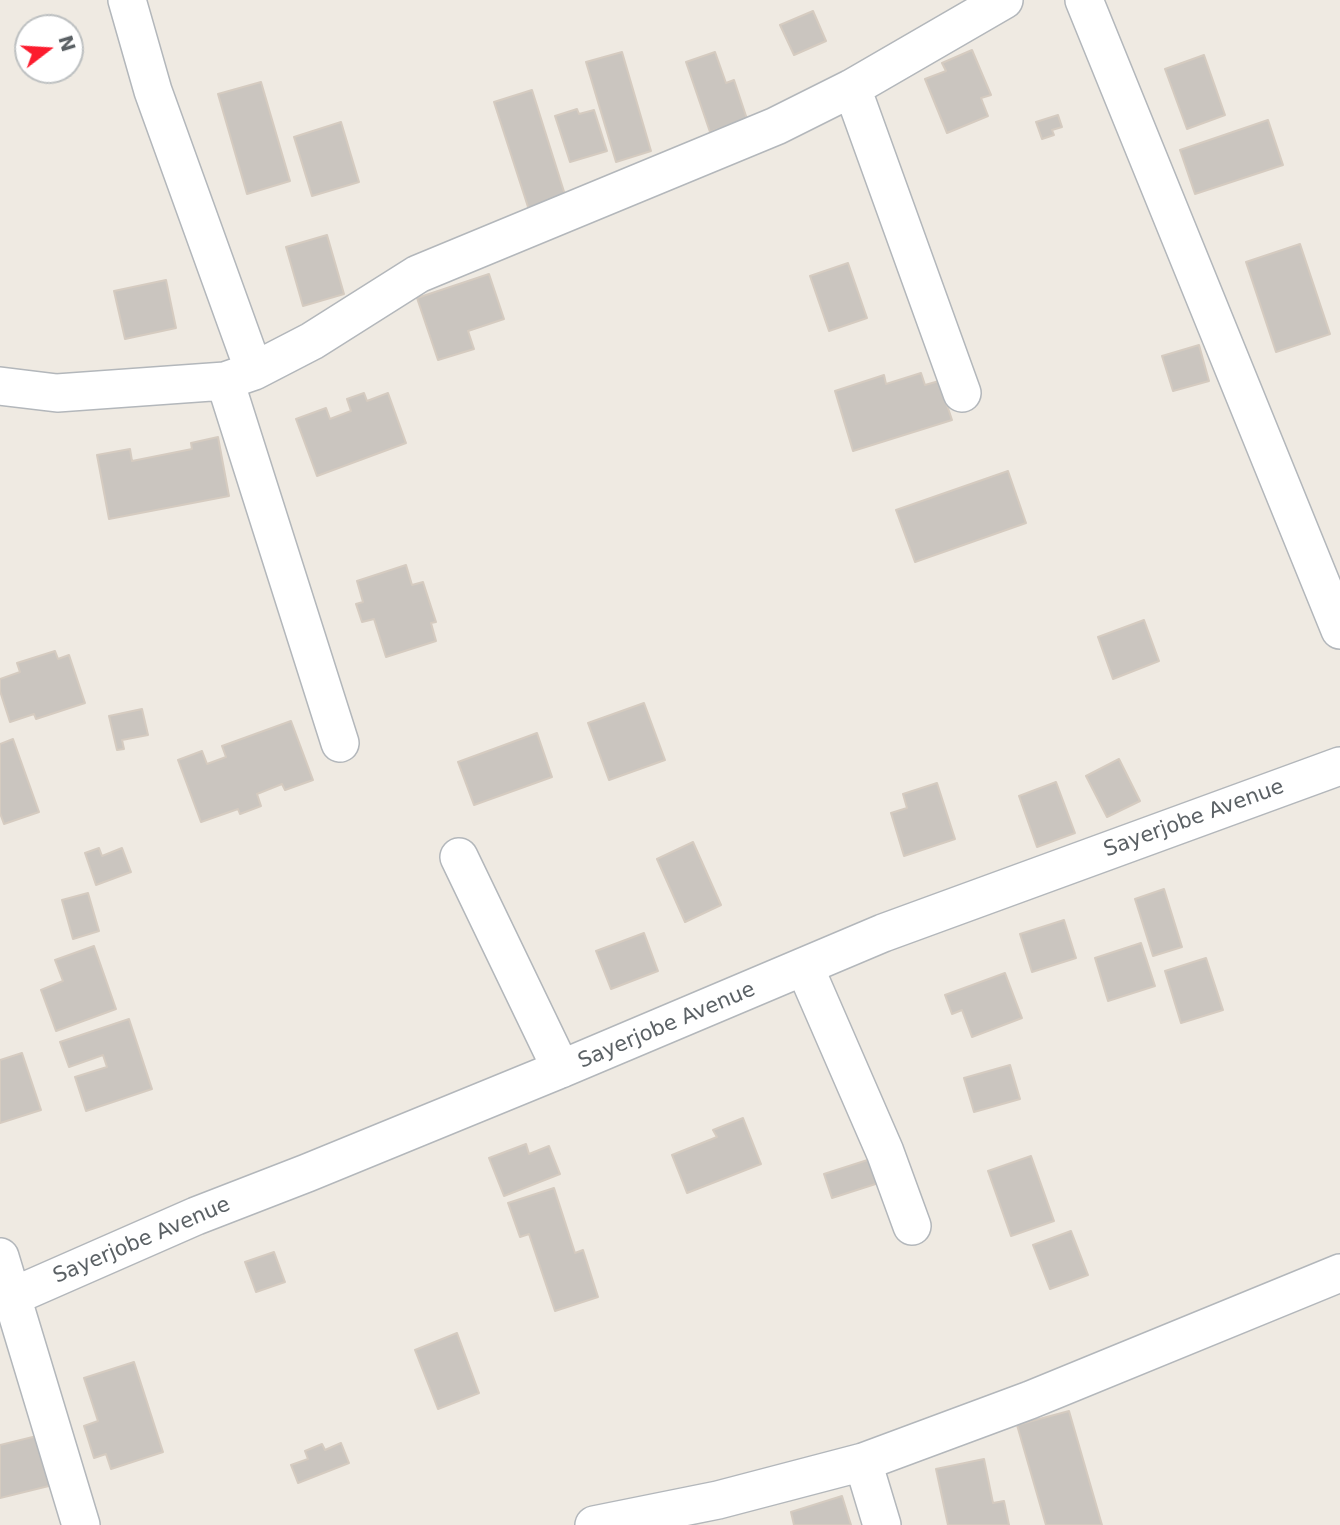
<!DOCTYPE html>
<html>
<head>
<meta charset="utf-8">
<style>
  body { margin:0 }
  #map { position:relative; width:1340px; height:1525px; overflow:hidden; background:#efeae2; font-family:"DejaVu Sans",sans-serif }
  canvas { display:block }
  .north { position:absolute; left:14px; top:14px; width:70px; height:70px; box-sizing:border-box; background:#fff; border:2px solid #bdc0c1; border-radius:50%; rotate:73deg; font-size:19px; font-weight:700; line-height:28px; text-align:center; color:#5b6165 }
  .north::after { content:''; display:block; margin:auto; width:24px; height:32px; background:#fc1c2e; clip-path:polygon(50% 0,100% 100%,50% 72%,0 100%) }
</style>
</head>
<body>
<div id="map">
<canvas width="1340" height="1525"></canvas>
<div class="north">N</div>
</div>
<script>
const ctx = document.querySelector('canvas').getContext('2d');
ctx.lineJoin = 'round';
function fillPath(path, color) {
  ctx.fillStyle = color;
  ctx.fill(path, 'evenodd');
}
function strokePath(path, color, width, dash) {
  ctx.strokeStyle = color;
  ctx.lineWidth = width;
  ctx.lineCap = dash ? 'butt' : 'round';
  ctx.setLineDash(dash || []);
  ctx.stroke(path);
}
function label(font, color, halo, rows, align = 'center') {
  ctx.font = font + ' "DejaVu Sans",sans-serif';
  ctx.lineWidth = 7;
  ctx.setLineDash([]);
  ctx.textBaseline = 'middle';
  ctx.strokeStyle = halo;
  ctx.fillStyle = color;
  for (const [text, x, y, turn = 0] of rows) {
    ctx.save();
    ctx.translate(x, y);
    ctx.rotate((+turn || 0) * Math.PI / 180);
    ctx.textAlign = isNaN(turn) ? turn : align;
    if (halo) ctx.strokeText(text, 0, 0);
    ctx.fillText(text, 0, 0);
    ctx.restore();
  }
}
const building = new Path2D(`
  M813 11 826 41 794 55 780 25Z
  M972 50 991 95 981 98 988 116 947 133 925 79 946 71 942 63Z
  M622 52 651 151 616 162 586 62Z
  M715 52 726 83 734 80 747 119 710 132 686 62Z
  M1204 55 1225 115 1187 129 1165 69Z
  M261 82 290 181 247 194 218 94Z
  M532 90 566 198 529 210 494 102Z
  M577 109 579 114 594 110 607 151 570 162 555 116Z
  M1058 115 1062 127 1052 130 1054 135 1042 139 1036 122Z
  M1268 120 1283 165 1195 194 1180 150Z
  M341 122 359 182 312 196 294 137Z
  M327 235 344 294 303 306 286 247Z
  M1300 244 1330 334 1276 352 1246 262Z
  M848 263 867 318 829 331 810 276Z
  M489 274 504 319 468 331 474 349 438 360 417 298Z
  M166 280 176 328 125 339 114 291Z
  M1199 345 1209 381 1173 391 1162 356Z
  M921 373 925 385 939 381 952 420 853 451 835 391 884 375 886 384Z
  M364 393 367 401 388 393 406 443 317 476 296 419 326 408 330 419 351 411 347 399Z
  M218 437 229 496 109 519 97 455 130 449 132 461 192 449 191 443Z
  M1008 471 1026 523 915 562 896 510Z
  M406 565 412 585 423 582 436 622 431 623 436 641 386 657 374 619 362 622 356 604 363 602 357 581Z
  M1144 620 1159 661 1113 679 1098 637Z
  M55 651 58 659 69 655 85 703 36 719 34 714 10 722 0 691V679L20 672 17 663Z
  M644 703 665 760 609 780 588 723Z
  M142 709 148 735 122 740 124 749 117 750 109 716Z
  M291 721 313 780 285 790 282 784 257 794 261 806 240 814 238 809 201 822 178 760 202 751 207 764 226 757 222 746Z
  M537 733 552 777 474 805 458 762Z
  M13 739 39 812 4 824 0 813V744Z
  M1119 759 1140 801 1107 817 1086 776Z
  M1056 782 1075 833 1037 847 1019 796Z
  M937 783 955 839 904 856 891 813 907 808 903 794Z
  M693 842 721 905 685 922 657 859Z
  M99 848 102 856 122 848 131 872 96 885 85 853Z
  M1164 889 1182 947 1153 956 1135 899Z
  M88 893 99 931 73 939 62 900Z
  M1064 920 1076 958 1032 972 1020 934Z
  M644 933 658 971 611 989 596 951Z
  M1141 943 1155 986 1108 1001 1095 958Z
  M94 946 116 1009 56 1031 41 990 63 981 55 960Z
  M1206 958 1223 1010 1181 1023 1165 971Z
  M1005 973 1022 1018 972 1037 962 1010 952 1014 945 995Z
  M129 1019 152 1089 86 1111 75 1077 107 1067 103 1055 69 1067 60 1042Z
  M22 1053 41 1110 0 1123V1060Z
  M1010 1065 1020 1099 974 1112 964 1078Z
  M743 1118 761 1164 687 1193 672 1155 717 1137 713 1130Z
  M526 1144 529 1154 549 1146 560 1174 504 1196 489 1158Z
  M880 1156 888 1180 832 1198 824 1174Z
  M1031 1156 1054 1221 1011 1236 988 1171Z
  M554 1188 575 1253 583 1250 598 1297 555 1311 529 1234 520 1237 508 1203Z
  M1071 1231 1088 1275 1050 1289 1033 1245Z
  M274 1252 285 1282 256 1292 245 1262Z
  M457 1333 479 1393 438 1409 415 1350Z
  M134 1362 163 1452 111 1469 106 1454 94 1458 84 1426 98 1421 84 1378Z
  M1069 1411 1102 1525H1046L1017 1425Z
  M49 1433 61 1483 0 1498V1445Z
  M341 1443 349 1463 298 1483 291 1465 308 1459 305 1451 322 1444 325 1450Z
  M984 1459 993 1503 1004 1501 1009 1525H948L936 1469Z
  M842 1496 851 1525H794L791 1512Z`);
const minor = new Path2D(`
  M127 0 153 91 254 371
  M1084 0 1340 630
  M852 88 962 393
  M225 381 340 743
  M0 386 57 393 225 381 254 371 312 341 418 274 776 126 852 88 1004 0
  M459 857 561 1069
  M805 968 885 1152 912 1226
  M0 1257 81 1525
  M0 1302 196 1216 307 1173 561 1069 883 933 1340 766
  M863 1462 882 1525
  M594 1525 718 1500 863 1462 1030 1400 1340 1273`);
const streetNames = [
  ["Sayerjobe Avenue",1194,819,-20],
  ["Sayerjobe Avenue",667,1026,-23],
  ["Sayerjobe Avenue",142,1241,-23]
];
fillPath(building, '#cac5bf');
strokePath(building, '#d5cbc0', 2);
strokePath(minor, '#b3b7bb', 40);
strokePath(minor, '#fff', 37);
label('21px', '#5b6165', '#fff', streetNames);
</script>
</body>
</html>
